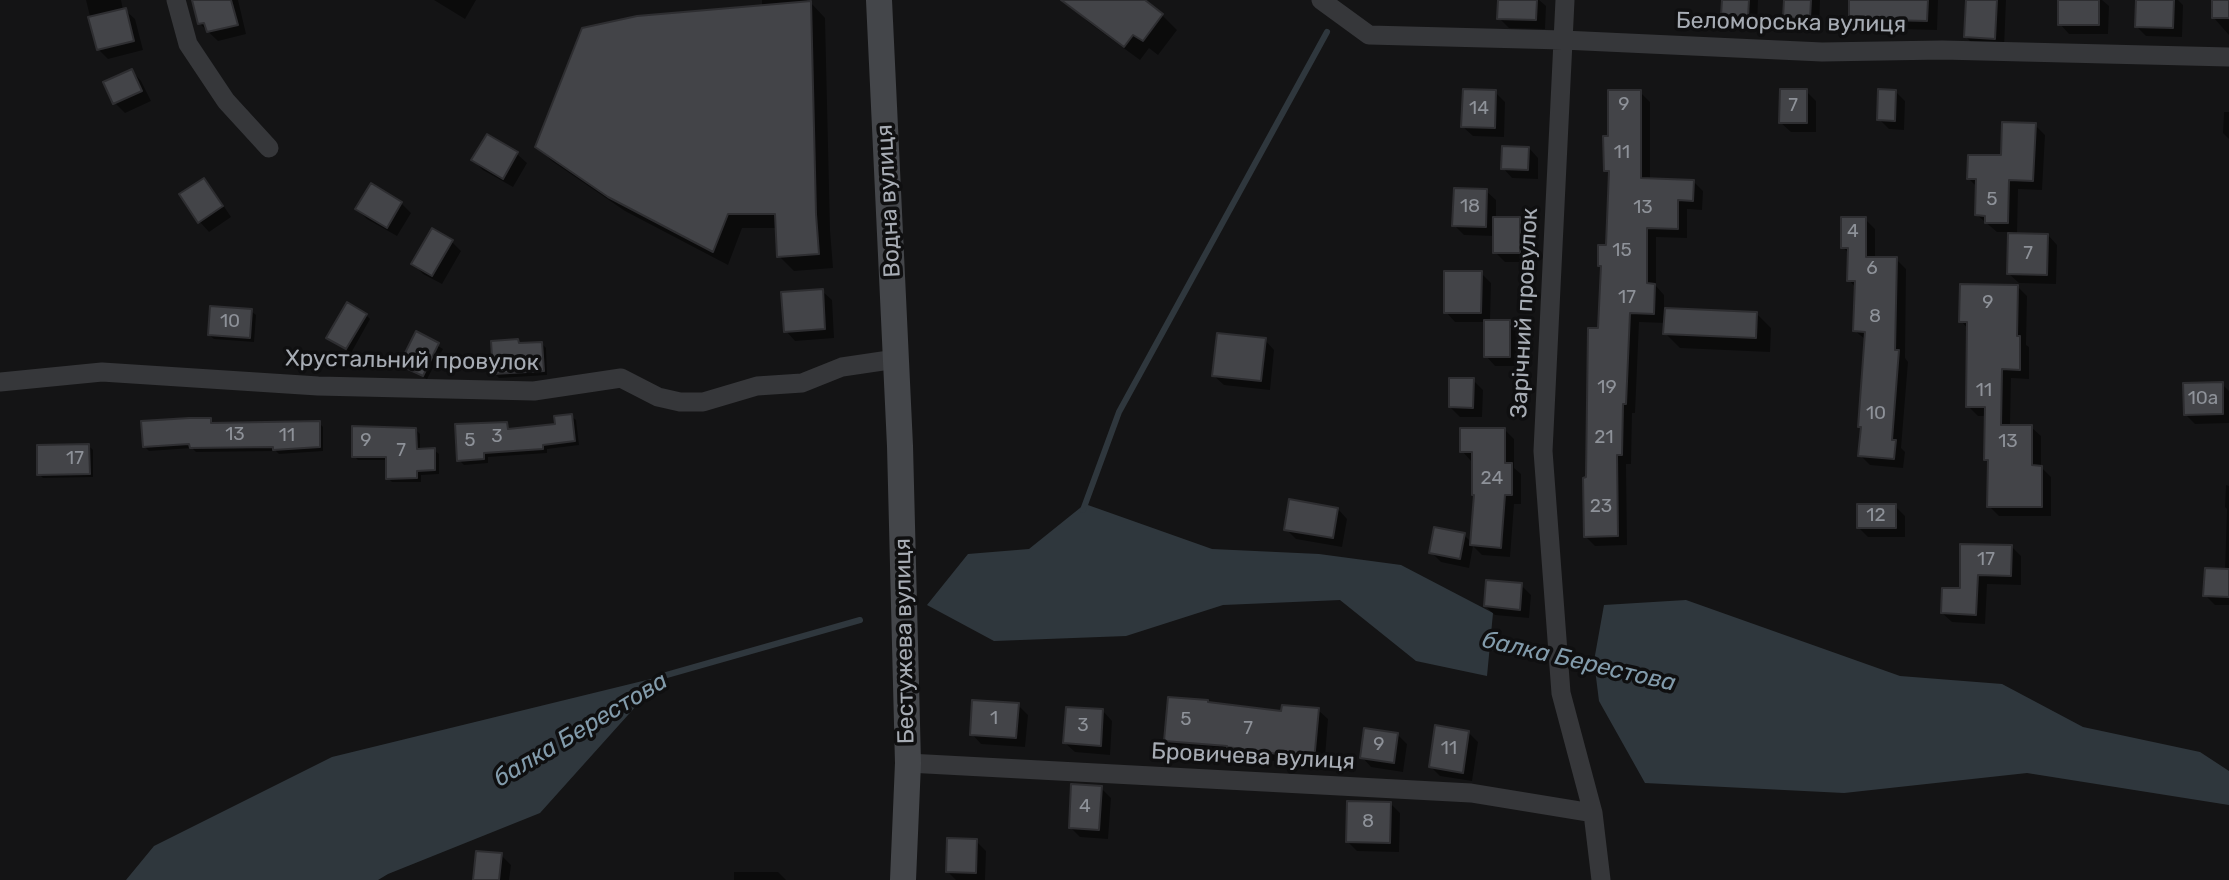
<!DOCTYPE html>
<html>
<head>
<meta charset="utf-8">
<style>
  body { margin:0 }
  canvas { display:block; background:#141415 }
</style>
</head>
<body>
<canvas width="2229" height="880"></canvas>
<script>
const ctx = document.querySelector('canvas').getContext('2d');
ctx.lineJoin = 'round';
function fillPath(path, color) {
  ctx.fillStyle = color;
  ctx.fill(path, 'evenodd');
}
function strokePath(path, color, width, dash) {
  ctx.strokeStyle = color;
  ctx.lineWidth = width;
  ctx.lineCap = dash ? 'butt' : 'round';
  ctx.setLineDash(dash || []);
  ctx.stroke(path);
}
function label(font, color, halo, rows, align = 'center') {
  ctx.font = font + ' Rubik,sans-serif';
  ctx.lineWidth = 7;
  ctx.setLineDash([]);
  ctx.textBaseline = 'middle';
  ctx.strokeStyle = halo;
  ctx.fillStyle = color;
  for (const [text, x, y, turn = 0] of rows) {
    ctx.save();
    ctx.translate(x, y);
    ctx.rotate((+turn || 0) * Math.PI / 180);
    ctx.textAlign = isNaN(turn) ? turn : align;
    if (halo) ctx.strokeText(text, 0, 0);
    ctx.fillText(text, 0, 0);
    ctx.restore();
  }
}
const water = new Path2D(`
  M1085 504 1212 549 1319 554 1401 565 1493 613 1487 676 1416 661 1340 600 1223 605 1126 636 994 641 927 605 968 554 1029 549Z
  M1686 600 1900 676 2002 684 2083 727 2200 752 2229 771V805L2027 773 1844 793 1645 783 1599 701 1594 661 1604 605Z
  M663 676 540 813 388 874 378 880H126L154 846 332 757Z`);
const shadow = new Path2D(`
  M86 0H121L123 10H125L135 19 143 50 108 59 98 49Z
  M194 0H238L246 34 218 41 199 23Z
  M434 0H476L465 19Z
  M762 0H807L808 3H811L825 18 830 230 833 268 794 271 779 256 777 228H742L728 265 625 211 552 161 537 147 762 7Z
  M1079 0H1142L1162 15 1177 30 1158 55 1149 48 1140 60 1088 22 1073 7Z
  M1500 0H1539L1546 6 1545 29 1509 28 1499 18Z
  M1723 0H1758L1757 26H1732L1723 16Z
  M1785 0H1820L1819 28 1795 27 1785 18Z
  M1851 0H1938L1937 30 1860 28 1851 18Z
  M1967 0H2006L2004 48 1975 46 1966 37Z
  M2060 0H2102L2109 6 2108 34H2069L2060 24Z
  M2137 0H2178L2183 5 2182 37 2146 36 2137 27Z
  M2214 0H2229V35L2214 18Z
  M132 71 141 81 151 101 125 113 115 103 105 83Z
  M1806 91 1816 101V132H1791L1781 123Z
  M1895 91 1905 101 1904 130 1889 129 1879 119Z
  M1495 92 1505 102 1504 137 1473 136 1463 127Z
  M1640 92 1650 102V180L1693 181 1703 191 1702 210 1687 209V238L1656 237V286L1664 295V310L1757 314 1771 328 1770 352 1680 348 1665 333 1666 323 1639 322 1635 413H1632L1631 464H1626L1627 545 1595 546 1585 536 1600 330 1603 268 1599 265 1608 247 1610 175 1606 170 1609 137Z
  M2224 112H2229V139L2223 133Z
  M2035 125 2045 135 2042 190 2018 189 2017 235H2048L2057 245 2056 284 2019 283 2009 274 2010 232H1997L1977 215V187L1969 179 2003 157Z
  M487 136 517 154 527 163 513 187 483 170 473 160Z
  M1529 148 1538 158V179L1512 178 1503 168Z
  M203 180 213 190 231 217 209 232 200 222 181 195Z
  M1486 191 1496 200V219H1519L1529 229V262H1505L1495 252V236L1464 235 1454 225Z
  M401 203 411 213 397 236 367 219 357 209Z
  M1865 219 1875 229V259H1896L1906 269 1905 358 1908 362 1901 448 1905 452 1903 468 1870 465 1860 455 1863 429 1860 426 1866 340 1854 330 1856 288 1849 280 1850 254 1842 247Z
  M452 242 461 251 442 284 423 274 414 264Z
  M1481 273 1491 283 1490 322H1509L1519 332V366H1495L1486 356V322H1455L1446 312Z
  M2017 286 2027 296 2026 345 2029 347V379L2011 378 2010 426 2031 427 2041 436V467L2051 477V516H1999L1989 506 1987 416H1978L1968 406 1969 330 1961 321Z
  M822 291 832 300 834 338 795 341 786 331Z
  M251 311 256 315 254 342 214 339 209 335Z
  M366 315 370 319 351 353 328 337Z
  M417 333 443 349 427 379 405 369 401 365Z
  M1265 340 1274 350 1270 390 1224 385 1214 376Z
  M518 341 522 345 542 344 546 348 547 375 499 378 494 373Z
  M1473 380 1483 390 1482 417H1460L1450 407Z
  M2222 384 2229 391V423L2195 424 2185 414Z
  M571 416 576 420 579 445 547 449V453L488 457V463L464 465 459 460 506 424 511 430 557 426Z
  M210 420 215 425 319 423 323 427V451L279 454 276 451 196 452 192 448 149 451 145 447Z
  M1504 429 1514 439V468L1521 474V504H1514L1510 557 1482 555 1473 546 1469 568 1441 562 1431 552 1464 535 1472 543 1476 496 1474 461H1471L1462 451Z
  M416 430 420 434V450H434L439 454V474L421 475V482H392L388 478V460H358L354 456Z
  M89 446 93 450V477L43 478 39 474Z
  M2226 485 2229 486V605H2215L2205 595 2225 570 2227 509 2225 507Z
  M1895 506 1905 516V537H1868L1858 527Z
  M1338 509 1347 519 1342 547 1296 539 1286 529Z
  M1962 545 2011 546 2021 556V585L1987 584 1985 624 1952 622 1942 613 1961 590Z
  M1521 585 1531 595 1529 618 1495 615 1485 606Z
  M1210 704 1283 713 1318 710 1328 719 1324 770 1289 767 1284 762 1238 757 1236 755 1176 750 1166 740Z
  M1018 705 1028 715 1025 747 981 744 972 734Z
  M1103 711 1112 721 1110 755 1075 752 1065 743Z
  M1468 732 1478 742 1472 781 1440 776 1431 767Z
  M1397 734 1407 744 1403 772 1371 767 1362 757Z
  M1101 788 1111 798 1108 839 1080 837 1070 827Z
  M1390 803 1400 813 1399 852 1357 851 1347 841Z
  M976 841 986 851 985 880H956L948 872Z
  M501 855 511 865 509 880H475Z
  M734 872H778L786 880H734Z`);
const stream = new Path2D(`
  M1083 510 1119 412 1327 32
  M1483 643 1490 647 1600 662
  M657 680 663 676 860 620`);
const building = new Path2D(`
  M192 0H231L238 25 207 32 204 23 198 24Z
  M1061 0H1145L1163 14 1143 41 1133 35 1124 47Z
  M1498 0H1537L1536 20 1497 19Z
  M1722 0H1749L1748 18 1721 16Z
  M1784 0H1811L1810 19 1783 18Z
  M1849 0H1928L1927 21 1849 19Z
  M1966 0H1997L1995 39 1964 37Z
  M2058 0H2099V25H2058Z
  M2136 0H2174L2173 28 2135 27Z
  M2212 0H2229V18H2212Z
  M811 1 816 214 819 254 777 257 775 214H728L713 252 608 197 535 147 582 28 637 16Z
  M126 8 134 41 97 50 88 17Z
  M132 69 142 91 113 104 103 82Z
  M1463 89 1496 90 1495 128 1461 127Z
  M1780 89H1807V123H1779Z
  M1878 89 1896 90 1895 121 1877 120Z
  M1608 90H1641V178L1694 180 1693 201 1678 200V229L1647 228V283L1655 284 1654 314 1630 313 1626 404H1623L1622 455H1617L1618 536 1584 537 1583 478 1586 477 1588 328H1598L1601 266H1598V245H1606L1609 171H1604L1603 136H1608Z
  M2002 122 2036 123 2033 181 2009 180 2008 223H1985V216L1975 215 1976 179H1967L1968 155H2001Z
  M487 134 518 152 503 179 471 160Z
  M1502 146 1529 147 1528 170 1501 169Z
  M204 178 223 206 198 223 179 194Z
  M371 183 402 202 387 228 355 209Z
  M1454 188 1487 189 1486 227 1452 226Z
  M1493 217H1520V253H1493Z
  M1841 217H1866V257H1897L1895 350H1899L1892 440H1896L1894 459 1858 456 1861 427H1858L1865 332 1853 331 1855 281H1847L1848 248H1841Z
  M432 228 453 240 432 276 411 264Z
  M2008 233 2048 234 2047 275 2007 274Z
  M1444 271H1482L1481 313H1444Z
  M1960 284 2018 285 2017 336H2020V370L2002 369 2001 425H2032V465L2042 466V507H1987L1988 460H1984L1985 407H1966L1967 322H1959Z
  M823 289 825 329 784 332 781 292Z
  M347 302 367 314 346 349 326 338Z
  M210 306 252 309 250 338 208 335Z
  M1665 308 1757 312 1756 338 1663 334Z
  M1484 320H1510V357H1484Z
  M416 331 439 343 423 376 399 365Z
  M1217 333 1266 338 1261 381 1212 376Z
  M518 339 519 343 542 342 544 371 493 374 491 341Z
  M1449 378H1474L1473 408 1449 407Z
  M2223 382V414L2184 415 2183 383Z
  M572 414 575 441 543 445V449L484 453V459L457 461 455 424 507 422 508 429 555 424 554 416Z
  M189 418H211V423L320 421V447L273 450V447L190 448 189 444 143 447 141 421Z
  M352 426 416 428 417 449 435 448V470L417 471V478L386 479V457H352Z
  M1460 428H1505V463H1512V495H1505L1501 548 1470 545 1474 495H1472V452H1460Z
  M89 444 90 474 37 475V445Z
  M1289 499 1338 508 1333 538 1284 530Z
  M1857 504H1896V528H1857Z
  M1434 527 1465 533 1460 559 1429 553Z
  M1960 544 2012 545 2011 576 1978 575 1976 615 1941 613 1942 588H1960Z
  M2205 568 2229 569V597L2203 596Z
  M1486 580 1522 583 1520 610 1484 606Z
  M1168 697 1208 700V702L1281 711 1282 705 1319 708 1314 761 1277 758 1278 754 1227 747V746L1164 741Z
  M972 700 1019 703 1016 738 970 735Z
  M1066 707 1103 709 1101 746 1063 743Z
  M1435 725 1469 731 1463 773 1429 767Z
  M1364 728 1398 733 1394 763 1360 758Z
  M1071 784 1102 786 1099 830 1069 828Z
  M1347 801 1391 802 1390 843 1346 842Z
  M947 838 977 839 976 873 946 872Z
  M476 851 502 853 499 880H473Z`);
const street = new Path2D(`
  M176 0 188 44 226 101 269 148
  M1321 0 1369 35 1563 40 1822 52 1942 50 2229 57
  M1565 0 1543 451 1561 693 1593 813 1601 880
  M0 382 102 372 318 386 534 391 621 378 658 397 680 402H703L757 386 802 383 842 367 896 359
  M908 763 1471 793 1593 813`);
const secondary = new Path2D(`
  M879 0 900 446 908 763 903 880`);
const numberNames = [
  ["9",1624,105],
  ["7",1793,106],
  ["14",1479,109],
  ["11",1622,153],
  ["5",1992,200],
  ["18",1470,207],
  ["13",1643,208],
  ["4",1853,232],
  ["15",1622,251],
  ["7",2028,254],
  ["6",1872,269],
  ["17",1627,298],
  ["9",1988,303],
  ["8",1875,317],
  ["10",230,322],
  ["19",1607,388],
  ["11",1984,391],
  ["10а",2203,399],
  ["10",1876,414],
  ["13",235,435],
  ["11",287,436],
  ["3",497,437],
  ["21",1604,438],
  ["9",366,441],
  ["5",470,441],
  ["13",2008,442],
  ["7",401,451],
  ["17",75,459],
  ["24",1492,479],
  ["23",1601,507],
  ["12",1876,516],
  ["17",1986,560],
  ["1",994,719],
  ["5",1186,720],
  ["3",1083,726],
  ["7",1248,729],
  ["9",1379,745],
  ["11",1449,749],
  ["4",1085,807],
  ["8",1368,822]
];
const streetNames = [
  ["Беломорська вулиця",1791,23,1],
  ["Водна вулиця",889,201,-93],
  ["Зарічний провулок",1525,313,-87],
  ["Хрустальний провулок",412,361,1],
  ["Бестужева вулиця",905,641,-91],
  ["Бровичева вулиця",1253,757,3]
];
const waterNames = [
  ["балка Берестова",1579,662,13],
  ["балка Берестова",581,730,-31]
];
fillPath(water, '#2f373d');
fillPath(shadow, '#0007');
strokePath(stream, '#2f373d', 6);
fillPath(building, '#434448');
strokePath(building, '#2e2e31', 2);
strokePath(street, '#36373a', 19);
strokePath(secondary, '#44464a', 26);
label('19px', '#8e9299', null, numberNames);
label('23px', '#a7acb4', '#0f0f10', streetNames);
label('italic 24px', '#829bab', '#0f0f10', waterNames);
</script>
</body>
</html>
